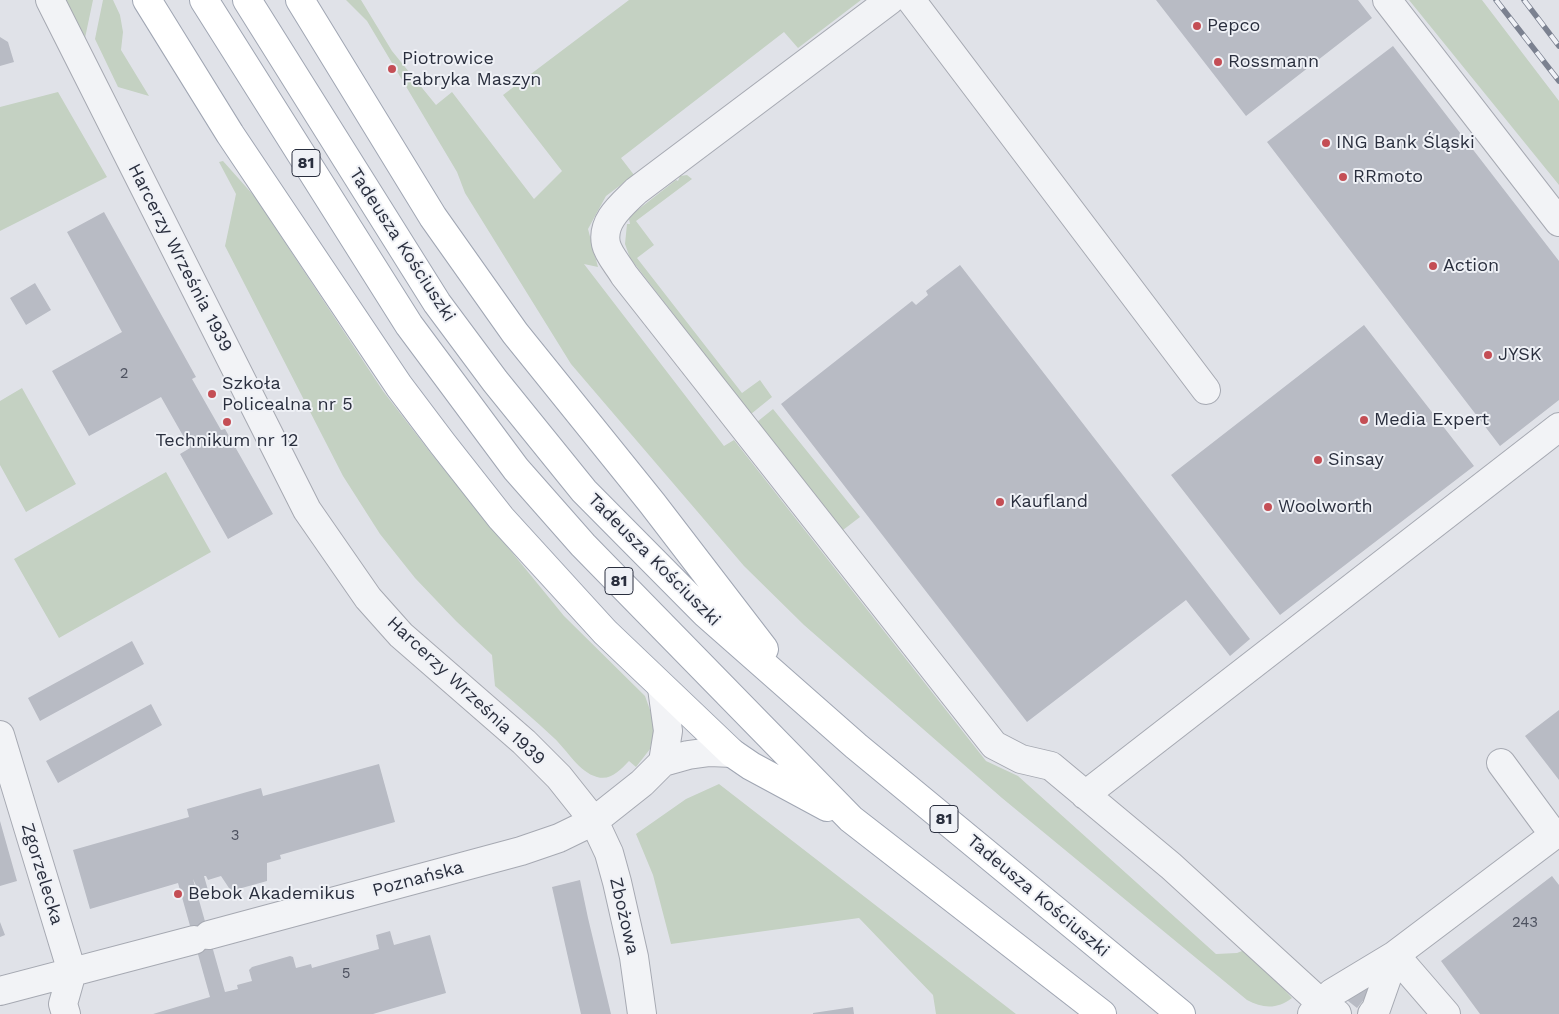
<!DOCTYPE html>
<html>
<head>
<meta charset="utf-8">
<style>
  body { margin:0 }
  canvas { display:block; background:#e0e2e8 }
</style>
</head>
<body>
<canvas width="1559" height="1014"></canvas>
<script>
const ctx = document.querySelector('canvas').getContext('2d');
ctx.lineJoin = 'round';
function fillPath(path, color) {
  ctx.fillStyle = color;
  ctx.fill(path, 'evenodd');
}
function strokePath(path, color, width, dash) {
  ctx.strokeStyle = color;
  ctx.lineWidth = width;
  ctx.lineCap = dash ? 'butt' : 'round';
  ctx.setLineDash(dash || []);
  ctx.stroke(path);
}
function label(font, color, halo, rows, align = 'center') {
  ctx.font = font + ' "Work Sans",sans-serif';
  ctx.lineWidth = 4;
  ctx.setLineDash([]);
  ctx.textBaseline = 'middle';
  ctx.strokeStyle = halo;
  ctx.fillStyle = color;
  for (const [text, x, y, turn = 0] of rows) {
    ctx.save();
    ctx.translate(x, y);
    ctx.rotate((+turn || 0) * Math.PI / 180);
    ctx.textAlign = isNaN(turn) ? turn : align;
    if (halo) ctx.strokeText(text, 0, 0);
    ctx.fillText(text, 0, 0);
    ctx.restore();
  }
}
const green = new Path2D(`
  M66 0H93L85 38Z
  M103 0H113L120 15 123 32 121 50 149 96 118 87 95 39Z
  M346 0H361L392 51 436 105 452 92 534 199 562 171 503 95 629 0H861L798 48 784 32 621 158 634 175 606 196 588 229 598 267 584 264 724 446 734 440 986 761 1018 776 1216 954 1237 953 1247 949 1292 998C1278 1009 1263 1009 1247 1000L1002 798 804 625 744 566 571 364 465 193 457 172 367 21Z
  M1409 0H1482L1559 101V185Z
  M58 92 107 177 0 231V107Z
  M223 161 255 197 383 391 430 452 564 616 645 696 655 724 650 749 636 767 629 761C620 770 611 781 597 777 579 772 567 750 554 738 535 720 515 703 495 686L492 655 456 621 415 578 380 534 343 476 225 246 236 194 219 162Z
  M687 175 692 179 636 221 654 245 637 258 742 393 760 380 772 397 751 414 630 258 625 244 627 224H630L629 219 635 212 676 180 678 181 680 176Z
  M22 388 76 484 26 512 0 465V401Z
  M773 409 860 517 843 530 757 422Z
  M166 472 211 552 59 638 14 559Z
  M719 784 1016 1014H936L933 995 859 918 671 944 653 875 636 834 686 799Z`);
const building = new Path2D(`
  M1156 0H1358L1372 18 1246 116Z
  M0 37 8 42 14 62 0 66Z
  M1393 46 1559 261V400L1500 446 1267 142Z
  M104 212 196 377 192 379 221 430 225 429 273 514 228 539 180 454 190 448 161 397 89 436 52 371 122 332 67 232Z
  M960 265 1250 639 1230 656 1186 600 1027 722 781 404 912 301 916 305 928 295 926 291Z
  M35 283 51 310 26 325 10 298Z
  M1364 325 1474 466 1280 615 1171 475Z
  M132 641 144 664 40 721 28 698Z
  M151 704 162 725 58 783 46 761Z
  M1559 710V780L1525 736Z
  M379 764 395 822 280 855 281 859 267 863V881L231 891 221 876 208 880 206 876H204L208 890 199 892 193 879 225 992 238 989 237 985 252 981 249 970 252 967 290 956 293 957 296 968 311 964 312 968 379 949 376 935 390 931 394 945 430 935 446 993 373 1014H153L210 997 178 883 90 909 73 850 189 817 187 809 261 788 263 796Z
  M0 821 17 881 0 886Z
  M1552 876 1559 885V1014H1480L1441 961Z
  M580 880 588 918 611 1014H581L569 962 552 887Z
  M0 922 5 935 0 937Z
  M1357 981 1370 992 1357 1008 1343 997Z
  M853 1007 854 1014H813V1013Z`);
const minor = new Path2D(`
  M50 0 307 510 368 598 401 635 524 742 559 777 594 821 609 853 617 882 634 957 642 1014
  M890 0 636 191C622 205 601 221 606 244 608 254 619 266 624 275L994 745 1021 759 1051 766 1171 866 1322 1004 1337 1014
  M911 0 1206 390
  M1387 0 1559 222
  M662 688 668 731 663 762
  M0 735 72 972 63 1004 66 1014
  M1085 795 1559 427
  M209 935 521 851 559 838 594 821 642 783 663 762 688 755 710 752 732 753
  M0 991 194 940
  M1312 1014 1332 993 1395 955 1376 1009 1372 1014
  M1446 1014 1395 955 1554 835 1501 763`);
const major = new Path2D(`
  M147 0 230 134 399 386 442 443 501 518 605 632 732 753 751 766 827 807
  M204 0 409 325 516 469 583 545 851 819 1102 1014
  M247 0 437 303 495 381 584 491 705 613 856 746 1181 1014
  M300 0 433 217 515 333 652 503 764 649`);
const rail = new Path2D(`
  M1496 0 1559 81
  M1524 0 1559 46`);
const markers = [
  [1197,26,5,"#c44e55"],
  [1218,62,5,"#c44e55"],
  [392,69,5,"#c44e55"],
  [1326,143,5,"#c44e55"],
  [1343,177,5,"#c44e55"],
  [1433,266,5,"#c44e55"],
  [1488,355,5,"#c44e55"],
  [212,394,5,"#c44e55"],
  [1364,420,5,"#c44e55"],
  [227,422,5,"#c44e55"],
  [1318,460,5,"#c44e55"],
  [1000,502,5,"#c44e55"],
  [1268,507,5,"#c44e55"],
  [178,894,5,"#c44e55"]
];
const numberNames = [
  ["2",124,374],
  ["3",235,836],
  ["243",1525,923],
  ["5",346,974]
];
const shields = [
  [306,163,28],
  [619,581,28],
  [944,819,28]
];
const shieldNames = [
  ["81",306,163],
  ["81",619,581],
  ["81",944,819]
];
const poiNames = [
  ["Pepco",1207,26],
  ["Piotrowice",402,59],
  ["Fabryka Maszyn",402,80],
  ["Rossmann",1228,62],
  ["ING Bank Śląski",1336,143],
  ["RRmoto",1353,177],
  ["Action",1443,266],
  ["JYSK",1498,355],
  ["Szkoła",222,384],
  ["Policealna nr 5",222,405],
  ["Media Expert",1374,420],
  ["Technikum nr 12",227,441,"center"],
  ["Sinsay",1328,460],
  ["Kaufland",1010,502],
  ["Woolworth",1278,507],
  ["Bebok Akademikus",188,894]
];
const streetNames = [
  ["Tadeusza Kościuszki",402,245,57],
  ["Harcerzy Września 1939",180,258,63],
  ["Tadeusza Kościuszki",654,560,45],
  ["Harcerzy Września 1939",466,691,43],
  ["Zgorzelecka",42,874,73],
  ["Poznańska",418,879,-15],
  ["Tadeusza Kościuszki",1038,896,40],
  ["Zbożowa",624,916,77]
];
fillPath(green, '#c4d1c2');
fillPath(building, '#b8bbc4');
strokePath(minor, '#a6a9b2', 30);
strokePath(major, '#a0a6b3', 30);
strokePath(minor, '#f2f3f6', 28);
strokePath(major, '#fff', 28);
strokePath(rail, '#7b8190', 5.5);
strokePath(rail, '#eff1f6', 4, [11]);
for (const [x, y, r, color] of markers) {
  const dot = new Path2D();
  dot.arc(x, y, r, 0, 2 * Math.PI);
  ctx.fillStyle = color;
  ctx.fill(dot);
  strokePath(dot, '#eff1f6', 2);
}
label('15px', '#4e5260', null, numberNames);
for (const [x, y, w] of shields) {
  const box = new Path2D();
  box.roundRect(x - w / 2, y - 13.5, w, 27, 4);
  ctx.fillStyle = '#eff1f6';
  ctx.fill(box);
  strokePath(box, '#2a2f3e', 1);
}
label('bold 16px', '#2a2f3e', null, shieldNames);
label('18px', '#2a2f3e', '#eff1f6', poiNames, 'left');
label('18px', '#2a2f3e', '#eff1f6', streetNames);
</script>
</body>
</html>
